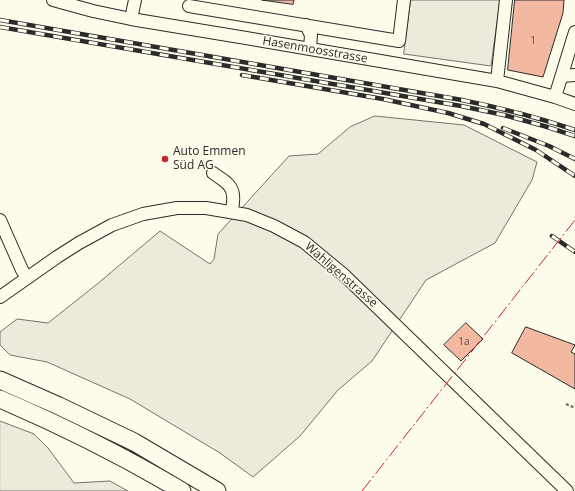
<!DOCTYPE html>
<html>
<head>
<meta charset="utf-8">
<style>
  body { margin:0 }
  canvas { display:block; background:#fdfbea }
</style>
</head>
<body>
<canvas width="575" height="491"></canvas>
<script>
const ctx = document.querySelector('canvas').getContext('2d');
ctx.lineJoin = 'round';
function fillPath(path, color) {
  ctx.fillStyle = color;
  ctx.fill(path, 'evenodd');
}
function strokePath(path, color, width, dash) {
  ctx.strokeStyle = color;
  ctx.lineWidth = width;
  ctx.lineCap = dash ? 'butt' : 'round';
  ctx.setLineDash(dash || []);
  ctx.stroke(path);
}
function label(font, color, halo, rows, align = 'center') {
  ctx.font = font + ' "Open Sans",sans-serif';
  ctx.lineWidth = 3;
  ctx.setLineDash([]);
  ctx.textBaseline = 'middle';
  ctx.strokeStyle = halo;
  ctx.fillStyle = color;
  for (const [text, x, y, turn = 0] of rows) {
    ctx.save();
    ctx.translate(x, y);
    ctx.rotate((+turn || 0) * Math.PI / 180);
    ctx.textAlign = isNaN(turn) ? turn : align;
    if (halo) ctx.strokeText(text, 0, 0);
    ctx.fillText(text, 0, 0);
    ctx.restore();
  }
}
const green = new Path2D(`
  M375 116 464 125 537 162 532 180 495 243 426 280 372 361 338 390 300 436 253 477 220 453 130 399 47 362 10 355 0 345V332L17 319 48 323 96 285 160 231 210 264 214 259 218 234 289 156 318 154 350 127Z
  M0 421 34 434 48 448 74 483 110 481 128 491H0Z`);
const parking = new Path2D(`
  M411 0H500L491 66 404 54Z`);
const building = new Path2D(`
  M262 0H294L293 4Z
  M515 0H564L563 13 543 77 508 70Z
  M466 323 483 339 461 361 444 345Z
  M526 327 575 345 571 352 575 354V389L512 353Z`);
const path = new Path2D(`
  M566 404 575 408`);
const minor = new Path2D(`
  M53 0 93 11 131 19 246 38 497 81 555 97 575 104
  M189 6 399 41 404 0
  M131 19 135 0
  M306 25 311 35 310 49
  M562 76 575 75
  M497 81 506 0
  M555 97 575 32
  M213 173C221 179 233 184 233 196 234 201 232 207 232 212
  M0 220 22 270 27 278
  M0 297 57 257 79 243 112 225 143 214 177 208H206L247 215 274 226 304 242 344 275 567 491`);
const highway = new Path2D(`
  M0 380 59 406 134 442 217 491
  M0 399C63 426 123 456 182 491`);
const rail = new Path2D(`
  M0 20 462 100C501 108 537 117 575 130
  M0 27 461 106 504 115 544 126 575 136
  M242 75 383 99 448 113 484 124 536 150 575 176
  M503 128 549 146 575 159
  M552 236 575 252`);
const power = new Path2D(`
  M362 491 575 220`);
const markers = [
  [165,159,4,"#c62828"]
];
const numberNames = [
  ["1",533,41],
  ["1a",464,342]
];
const streetNames = [
  ["Hasenmoosstrasse",315,50,10],
  ["Wahligenstrasse",341,275,41]
];
const poiNames = [
  ["Auto Emmen",173,152],
  ["Süd AG",173,166]
];
fillPath(green, '#ecebdb');
strokePath(green, '#74746e', 1);
fillPath(parking, '#eceadb');
strokePath(parking, '#74746e', 1);
fillPath(building, '#f2b8a0');
strokePath(building, '#2b2b2b', 1);
strokePath(minor, '#2b2b2b', 14);
strokePath(highway, '#2b2b2b', 19);
strokePath(path, '#6a6964', 2, [3, 2]);
strokePath(minor, '#fdfbea', 12);
strokePath(highway, '#fdfbea', 17);
strokePath(rail, '#2b2b2b', 4.5);
strokePath(rail, '#fdfbea', 3, [9]);
strokePath(power, '#c62828', 1, [14, 3, 2, 3]);
for (const [x, y, r, color] of markers) {
  const dot = new Path2D();
  dot.arc(x, y, r, 0, 2 * Math.PI);
  ctx.fillStyle = color;
  ctx.fill(dot);
  strokePath(dot, '#fdfbea', 1.5);
}
label('10px', '#5d4e48', null, numberNames);
label('12px', '#2b2b2b', '#fdfbea', streetNames);
label('12px', '#2b2b2b', '#fdfbea', poiNames, 'left');
</script>
</body>
</html>
